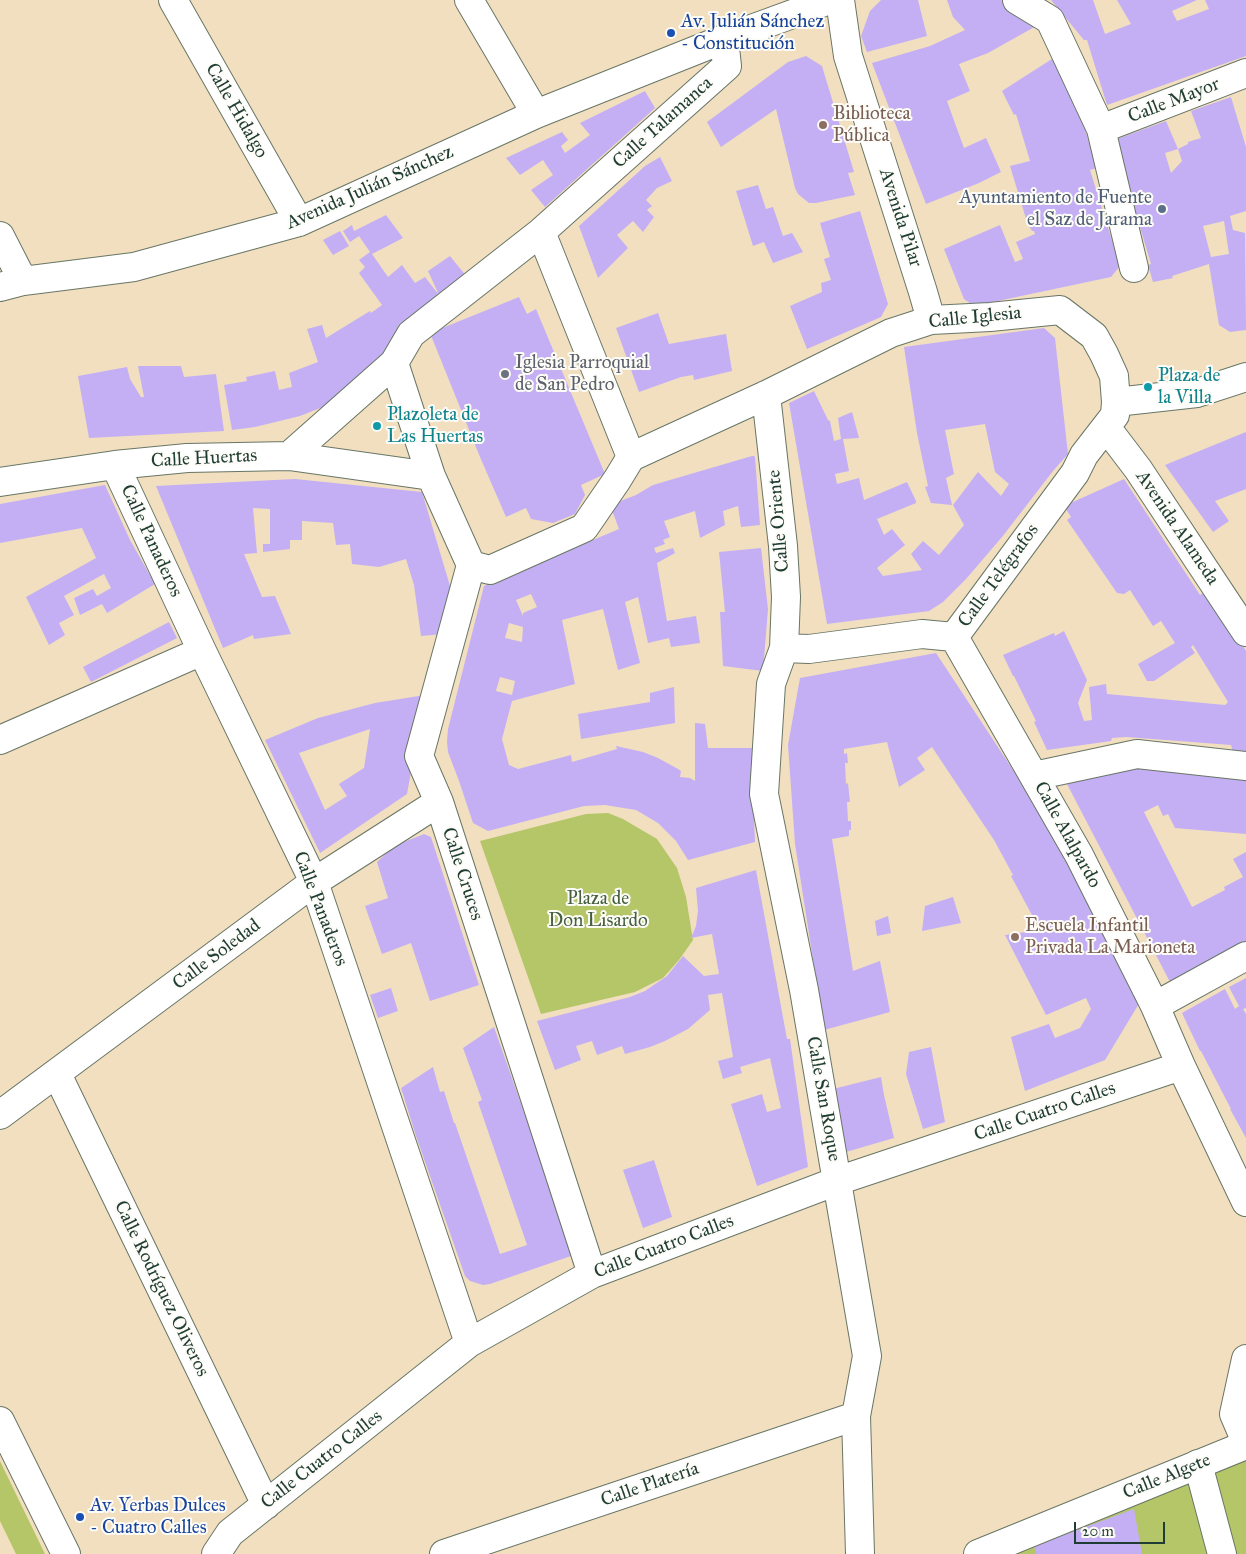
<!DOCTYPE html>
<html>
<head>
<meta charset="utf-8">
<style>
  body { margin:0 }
  #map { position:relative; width:1246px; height:1554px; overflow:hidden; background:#f1dfc0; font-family:"IM FELL Great Primer",serif }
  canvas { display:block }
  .scale { position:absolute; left:1074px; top:1522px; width:91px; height:22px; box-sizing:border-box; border:2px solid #1f3d34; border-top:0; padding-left:6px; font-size:15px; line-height:18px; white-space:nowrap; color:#1f3d34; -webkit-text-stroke:4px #fdfcf7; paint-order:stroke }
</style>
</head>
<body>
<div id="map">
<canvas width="1246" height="1554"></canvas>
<div class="scale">20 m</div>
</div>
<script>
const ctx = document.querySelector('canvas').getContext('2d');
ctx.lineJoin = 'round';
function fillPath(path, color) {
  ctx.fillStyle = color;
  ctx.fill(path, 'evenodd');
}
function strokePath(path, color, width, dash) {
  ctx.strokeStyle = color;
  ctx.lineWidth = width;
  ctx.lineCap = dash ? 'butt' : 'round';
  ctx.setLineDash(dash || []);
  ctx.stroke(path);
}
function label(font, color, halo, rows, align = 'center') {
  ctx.font = font + ' "IM FELL Great Primer",serif';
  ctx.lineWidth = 4;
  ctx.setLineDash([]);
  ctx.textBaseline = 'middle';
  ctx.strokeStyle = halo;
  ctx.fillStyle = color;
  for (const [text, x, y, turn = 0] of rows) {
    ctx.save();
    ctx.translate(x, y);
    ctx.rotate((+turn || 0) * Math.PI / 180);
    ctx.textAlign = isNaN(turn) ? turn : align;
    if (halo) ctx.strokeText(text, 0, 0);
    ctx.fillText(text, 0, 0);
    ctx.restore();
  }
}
const green = new Path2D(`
  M608 813 623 819 657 839 677 868 686 897 693 940 679 960 663 978 635 992 541 1014 480 841 586 814Z
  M1246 1448V1554H984Z
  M0 1461 45 1554H16L0 1521Z`);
const building = new Path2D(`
  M881 0H918L927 36 867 52 861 36 870 11Z
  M947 0H1001L1038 25 988 53 959 64 970 91 947 101 964 148 986 138 1001 172 979 183 926 204 872 63 930 46 965 30 953 17Z
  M1051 0H1093L1105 34 1131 24 1117 0H1197L1172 11 1177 21 1209 9 1205 0H1246V56L1107 105 1087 40H1084Z
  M806 56 822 66 854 172 848 173 855 195 816 203H809L798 194 795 188 776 109 721 147 707 122 788 62Z
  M1055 57 1069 85 1083 123 1097 168 1090 170 1120 266 1111 277 974 306 964 299 944 249 1000 225 1015 262 1023 259 1016 242 1035 234 1034 231H1032L1027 222 1010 166 1030 161 1016 114 1014 115 1002 91Z
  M645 91 655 108 545 207 531 190 553 175 543 160 520 175 506 158 562 132 568 140 561 146 565 153 590 135 580 123Z
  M1231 97 1246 147V211L1230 216 1233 230 1245 233 1246 330 1230 332 1219 325 1209 264 1172 276 1173 278 1153 282 1148 265 1151 264 1114 140 1166 121 1178 149 1188 144V142L1201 138 1191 111ZM1178 149 1182 161 1171 173 1165 153ZM1224 221 1229 254 1211 257 1203 226Z
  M660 157 672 181 657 188 646 200 652 206 647 210 654 217 643 232 633 221 617 235 628 248 598 278 579 226 645 166Z
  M758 185 766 209 773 207 783 236 792 233 803 252 773 263 764 242 753 246 736 191Z
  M860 211 888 304 881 317 807 349 790 306 822 292 821 283 831 280 824 259 830 257 820 223Z
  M386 215 403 238 372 254 388 277 402 265 415 283 425 277 439 295 398 326 406 337 348 397 300 416 255 427 232 430 224 385 247 381 246 377 275 371 279 390 292 387 289 373 318 362 307 329 322 325 326 338 370 311 371 313 382 305 359 273 365 267 359 260 370 252 359 236 350 242 343 231 352 225 354 231Z
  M340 231 349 246 333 255 323 240Z
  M450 256 467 277 439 295 428 271Z
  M519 297 527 314 536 309 605 474 581 485 585 495 575 514 553 523 531 519 526 508 506 517 480 457 430 333Z
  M658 313 669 344 726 334 732 371 694 380 693 375 681 377 639 392 616 328Z
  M1044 328 1055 338 1068 454 1053 471 1002 537 966 579 943 602 929 611 827 624 789 403 814 391 828 420 830 421 834 441 841 439 838 418 852 412 859 438 843 439 849 471 835 474 837 484 859 478 864 500 907 482 916 501V503L877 519 884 535 892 529 905 545 877 568 883 576 922 570 911 554 923 541 939 555 964 525 953 505 978 472 1001 496 1009 484 995 472 985 424 945 430 954 474 946 478 952 505 931 503 925 487 928 486 917 433 904 347Z
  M138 366H181L184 377 216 374 224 431 89 438 78 376 127 367 130 379 141 397H144Z
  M1246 432V489L1215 501 1229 521 1213 532 1165 465Z
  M752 456H754L755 457 760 525 741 527 738 506 723 511 725 525 700 538 695 511 664 521 670 537 663 540 665 544 654 548 656 553 673 548 675 553 657 563 667 621 696 616 700 643 671 647 669 638 648 643 638 597 625 602 640 663 618 670 603 609 562 620 575 684 512 701 502 739 509 765 518 769 571 755 572 762 617 749 616 746 643 752 658 758 678 769 681 771 680 777 690 778 695 781V723L705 724 708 748H754V818L755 842 688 860 676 841 658 823 636 810 605 805 584 806 488 831 473 823 459 781 448 752 447 742 448 729 484 586 619 529 610 505 636 495 653 485ZM531 594 537 607 523 613V616L516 600ZM509 623 523 627 522 642 505 638ZM500 677 515 681 512 695 496 691Z
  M295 479 422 492 453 596 443 634 421 636 414 585 406 559 379 567 352 564 350 544 336 545 333 523 302 521V540H290V549L263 552V544H270V509L253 508 257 553 244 554 262 597 275 596 291 634 254 639 253 635 223 648 156 486Z
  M1124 479 1200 595 1206 591 1246 651V753H1233L1231 745 1126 737 1112 738 1111 741 1047 750 1034 722 1036 721 1014 676H1013L1003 655 1054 633 1055 636 1064 631 1087 680 1078 703 1084 721 1092 720 1089 687 1106 684 1107 694 1225 705 1228 702 1193 645 1191 647 1195 653 1154 681H1147L1138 664 1175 643 1161 621 1153 626 1130 590 1124 594 1117 593 1067 520 1071 517 1064 506Z
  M105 485 130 540 155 584 107 613 102 604 80 615 74 598 93 589 97 596 111 588 104 574 64 596 74 615 59 623 65 635 49 645 26 597 96 558 82 528 0 543V504Z
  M761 548 768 609 763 671 723 666 720 612H725L719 552Z
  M169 622 177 638 91 682 83 667Z
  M936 653 1040 811 1140 1002 1105 1060 1025 1091 1011 1037 1049 1024 1055 1038 1080 1028 1091 1009 1086 998 1046 1015 1005 935 1040 930 1011 876 1013 875 994 840 932 747 917 758 925 770 899 787 887 742 844 749V754L847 753 848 763H845L846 784 848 783 850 802H847L848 821H851V830H849V836L832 839 853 971 880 961 890 1012 824 1030 795 844 788 745 800 678Z
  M674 687 675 723 581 739 578 714 650 702V693Z
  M425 695 407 794 320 853 265 740 318 718 375 703ZM370 729 364 768 339 784 347 796 325 810 299 753Z
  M1126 767 1246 779V834L1175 828 1168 814 1163 816 1158 805 1144 812 1192 907 1225 890 1224 887 1243 877 1233 859 1246 852V941L1170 982 1067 784 1072 775Z
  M424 834 431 837 479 985 430 1001 411 943 382 954 365 906 388 898 377 862 394 846Z
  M756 870 787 1039H790L808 1167 757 1186 731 1104 762 1094 767 1112 781 1108 770 1058 740 1067 742 1073 723 1079 718 1061 733 1057 722 993 708 995 710 1010 688 1029 665 1041 650 1047 625 1054 622 1046 597 1055 592 1041 576 1046 581 1060 555 1070 537 1021 630 997 645 991 667 976 683 956 704 976 719 974 712 934 691 938 696 926 698 911 696 888Z
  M953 897 961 923 922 931 925 906Z
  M888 916 891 933 877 936 875 921Z
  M1246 978V1008L1243 1009 1246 1014V1138L1230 1109H1231L1201 1051H1200L1182 1013 1225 989 1235 1009 1239 1006 1229 987Z
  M391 988 398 1011 378 1018 370 995Z
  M494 1027 574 1255 490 1284 483 1285 470 1281 465 1276 416 1136 401 1088 433 1067 440 1092 444 1091 454 1123H455L500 1254 527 1245 478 1102 482 1100 463 1048Z
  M931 1047 945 1122 923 1129 906 1074 909 1052Z
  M881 1077 884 1095 894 1138 846 1152 833 1089Z
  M654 1160 672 1217 643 1228 623 1170Z
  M1134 1509 1142 1554H1036L1034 1546Z`);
const minor = new Path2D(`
  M173 0 299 222
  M469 0 536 114
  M840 0 848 56 923 292 931 320
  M1017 0 1050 20 1101 129 1134 268
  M1101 129 1246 73
  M541 232 631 457
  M0 236 23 281
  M0 287 23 281 134 267 299 222 536 114 724 39 809 8 828 0
  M394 363 431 476 471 565 419 756 439 802 592 1274
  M766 395 783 546 786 597 784 648 771 684 764 794 804 990 867 1356 856 1416 860 1554
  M1116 402 1197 393 1246 377
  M1106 427 1138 469 1246 632
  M289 456 394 363 411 334 541 232 727 66 724 39
  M631 457 766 395 891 333 931 320 990 317 1060 310 1094 336 1104 354 1114 376 1116 402 1115 415 1084 455 1075 473 954 637
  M115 465 202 651 314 882 469 1343
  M0 482 115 465 187 458 289 456 431 476
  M471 565 490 570 584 528 617 480 631 457
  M954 637 1079 855 1155 1006 1181 1066 1246 1202
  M784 648 809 649 922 634 954 637
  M0 740 202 651
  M1034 776 1137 754 1246 766
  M1155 1006 1246 956
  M57 1074 266 1505
  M0 1115 314 882 439 802
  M1246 1359 1234 1414 1246 1442
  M0 1421 66 1554
  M1198 1464 1222 1554
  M216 1554 230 1533 469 1343 592 1274 837 1181 1181 1066
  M444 1554 856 1416`);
const secondary = new Path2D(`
  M978 1554 1246 1445`);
const markers = [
  [671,33,5,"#1a4fb4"],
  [823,125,5,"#8d6e63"],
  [1162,209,5,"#5c6f8a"],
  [505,374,5,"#6b7280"],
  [1148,387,5,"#0f9aa8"],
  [377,426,5,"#0f9aa8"],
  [1015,937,5,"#8d6e63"],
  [80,1517,5,"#1a4fb4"]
];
const transitNames = [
  ["Av. Julián Sánchez",681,22],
  ["- Constitución",681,44],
  ["Av. Yerbas Dulces",90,1506],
  ["- Cuatro Calles",90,1528]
];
const streetNames = [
  ["Calle Mayor",1174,101,-21],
  ["Calle Hidalgo",236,111,60],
  ["Calle Talamanca",663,123,-42],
  ["Avenida Julián Sánchez",370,188,-24],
  ["Avenida Pilar",900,218,72],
  ["Calle Iglesia",975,318,-6],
  ["Calle Huertas",204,459,-3],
  ["Calle Oriente",779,521,-95],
  ["Avenida Alameda",1177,528,56],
  ["Calle Panaderos",151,541,65],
  ["Calle Telégrafos",999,576,-54],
  ["Calle Alalpardo",1067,835,61],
  ["Calle Cruces",462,874,72],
  ["Calle Panaderos",320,909,69],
  ["Calle Soledad",217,955,-37],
  ["Calle San Roque",823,1099,80],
  ["Calle Cuatro Calles",1045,1112,-19],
  ["Calle Cuatro Calles",664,1247,-21],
  ["Calle Rodríguez Oliveros",161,1289,64],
  ["Calle Cuatro Calles",322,1460,-38],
  ["Calle Algete",1167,1477,-22],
  ["Calle Platería",650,1485,-19]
];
const educationNames = [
  ["Biblioteca",833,114],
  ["Pública",833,136],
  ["Escuela Infantil",1025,926],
  ["Privada La Marioneta",1025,948]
];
const serviceNames = [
  ["Ayuntamiento de Fuente",1152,198],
  ["el Saz de Jarama",1152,220]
];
const worshipNames = [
  ["Iglesia Parroquial",515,363],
  ["de San Pedro",515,385]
];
const cultureNames = [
  ["Plaza de",1158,376],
  ["la Villa",1158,398],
  ["Plazoleta de",387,415],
  ["Las Huertas",387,437]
];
const parkNames = [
  ["Plaza de",598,899],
  ["Don Lisardo",598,921]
];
fillPath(green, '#b5c669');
fillPath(building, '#c4aff5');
strokePath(minor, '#687665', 30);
strokePath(secondary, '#687665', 30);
strokePath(minor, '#fff', 28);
strokePath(secondary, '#fff', 28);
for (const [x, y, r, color] of markers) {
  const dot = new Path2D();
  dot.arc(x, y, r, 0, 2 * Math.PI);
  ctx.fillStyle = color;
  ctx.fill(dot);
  strokePath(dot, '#fdfcf7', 2);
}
label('19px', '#164399', '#fdfcf7', transitNames, 'left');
label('19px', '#1f3d34', '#fdfcf7', streetNames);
label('19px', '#785e54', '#fdfcf7', educationNames, 'left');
label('19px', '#4e5e75', '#fdfcf7', serviceNames, 'right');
label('19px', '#5b616d', '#fdfcf7', worshipNames, 'left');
label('19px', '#0d838f', '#fdfcf7', cultureNames, 'left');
label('19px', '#445f41', '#fdfcf7', parkNames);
</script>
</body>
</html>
